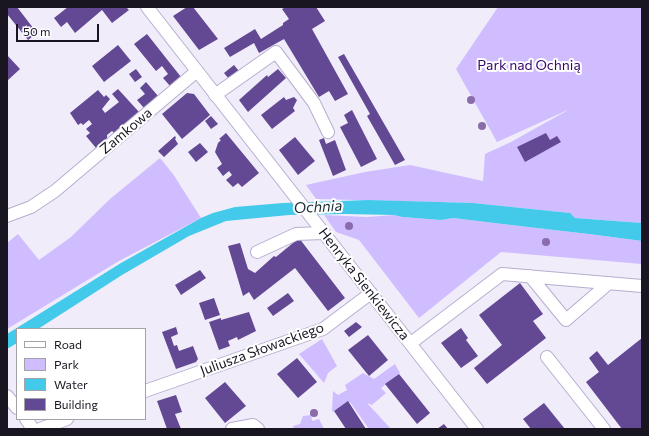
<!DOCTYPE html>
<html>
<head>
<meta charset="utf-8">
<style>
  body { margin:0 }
  #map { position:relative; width:649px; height:436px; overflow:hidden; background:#f0ecfa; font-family:Commissioner,sans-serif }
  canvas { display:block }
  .frame { position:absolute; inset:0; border:8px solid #191622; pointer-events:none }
  .legend { position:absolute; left:16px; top:328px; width:130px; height:92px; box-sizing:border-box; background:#fff; border:1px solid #a3a2a7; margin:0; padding:5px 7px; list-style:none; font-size:12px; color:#191622 }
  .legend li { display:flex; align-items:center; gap:8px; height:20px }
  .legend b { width:20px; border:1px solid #a3a2a7 }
  .scale { position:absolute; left:16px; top:24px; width:83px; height:18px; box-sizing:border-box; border:2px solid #191622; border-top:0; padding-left:5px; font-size:12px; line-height:14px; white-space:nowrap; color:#191622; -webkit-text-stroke:3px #fff; paint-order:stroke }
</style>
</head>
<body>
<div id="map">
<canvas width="649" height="436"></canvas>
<div class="frame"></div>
<ul class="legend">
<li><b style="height:5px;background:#fff"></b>Road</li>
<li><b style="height:11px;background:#d0bdff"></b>Park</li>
<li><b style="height:11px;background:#43caeb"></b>Water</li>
<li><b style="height:11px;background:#634894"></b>Building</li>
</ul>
<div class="scale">50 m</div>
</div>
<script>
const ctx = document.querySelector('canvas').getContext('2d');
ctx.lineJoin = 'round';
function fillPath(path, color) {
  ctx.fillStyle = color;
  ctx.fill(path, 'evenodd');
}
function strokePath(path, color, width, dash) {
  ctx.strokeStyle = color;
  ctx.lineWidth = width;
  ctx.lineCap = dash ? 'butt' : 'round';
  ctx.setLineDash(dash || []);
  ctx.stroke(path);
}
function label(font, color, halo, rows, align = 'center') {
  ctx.font = font + ' Commissioner,sans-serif';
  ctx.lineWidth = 4;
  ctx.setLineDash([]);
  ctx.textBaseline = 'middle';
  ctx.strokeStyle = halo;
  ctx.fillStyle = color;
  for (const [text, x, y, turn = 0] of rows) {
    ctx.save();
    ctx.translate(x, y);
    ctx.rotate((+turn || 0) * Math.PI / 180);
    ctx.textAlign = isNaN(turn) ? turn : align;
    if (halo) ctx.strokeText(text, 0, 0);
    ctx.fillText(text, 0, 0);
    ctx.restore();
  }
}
const green = new Path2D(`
  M498 7H642V223L575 218 569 213 473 203 316 199 306 185 365 172 410 165 483 181 485 154 511 142 570 109 497 142 456 69Z
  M160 158 173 174 201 218 119 261 7 329V243L18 234 39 260 71 237 110 199Z
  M324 215 367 217 394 215 402 217 441 220 453 218C516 226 579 232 642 241V264L501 252 419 318 359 240 336 232Z
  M322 339 337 366 328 373 324 383 299 354Z
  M395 364 400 373 381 388 386 393 372 405 367 403 391 429H369L350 402 332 412 333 391 338 395 347 390 345 385 363 373 374 379Z
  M311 415 312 421 319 419 324 429H294L293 426 300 424 303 416Z`);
const water = new Path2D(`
  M368 200 473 203 570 213 575 218 642 223V241C579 232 516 226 453 218L441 220 402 217 394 215 345 214 289 215 226 221 189 236 122 275 38 329H17V343L7 349V334L121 263 201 218 213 213 235 207 283 203Z`);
const building = new Path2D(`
  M7 7H17L37 33 28 40 7 14Z
  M68 7H126L129 10 112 23 102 10 75 33 67 22 61 27 54 18Z
  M187 7H193L218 39 199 50 173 16Z
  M286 7H316L325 21 312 29 348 94 335 101 329 91 319 97 284 39 259 53 254 43 230 57 224 48 255 29 261 39 283 25V23L289 19 282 9Z
  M147 34 181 77 170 86 163 78 168 74 162 66 156 71 134 44Z
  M118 45 131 61 104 82 92 66Z
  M344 54 405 160 395 165 367 116 370 114 338 57Z
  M7 55 20 69 7 81Z
  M234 65 239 71 229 79 224 73Z
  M136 69 142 77 135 82 129 74Z
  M278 69 286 78 248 112 239 100 267 75 268 77Z
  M146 82 158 96 144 108 137 100 145 94 140 88Z
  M118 89 139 112 114 133 112 131 107 135V139L96 148 86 136 90 133 86 129 92 124 89 120 83 125 81 123 78 125 70 113 98 90 104 97 106 95 110 99 102 109 105 113 119 102 112 94Z
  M187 93 194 94 210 115 182 139 162 114Z
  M284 97 286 100 294 97 297 100 293 108 295 111 272 129 261 115Z
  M352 110 377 159 361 167 340 127 348 123 344 115Z
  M211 116 218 124 211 129 205 121Z
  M226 133 259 173 242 187 238 183 233 187 226 180 232 175 229 171 223 176 217 168 222 164 215 152 218 143 221 140 219 139Z
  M546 133 550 140 557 136 561 142 525 162 517 147Z
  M175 136 176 138 175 139 178 144 164 157 158 151Z
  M295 137 315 161 298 175 279 150Z
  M324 138 326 144 335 140 346 170 333 176 319 140Z
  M200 143 208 152 196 162 188 152Z
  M299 238 345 298 328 311 295 268 254 300 249 292 243 296 228 246 240 243 248 269 255 273 274 256 276 257Z
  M200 270 206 278 181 295 175 285Z
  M520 283 543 314 533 321 546 338 487 384 474 368 502 345 479 315Z
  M288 293 294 301 273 316 267 308Z
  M214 298 220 315 205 320 199 303Z
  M249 312 256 331 238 340 237 337 228 341 230 346 219 350 209 322 221 318V320Z
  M356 322 362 327 349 337 344 331Z
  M176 327 178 334 171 337 174 346 177 345 179 351 193 346 198 359 196 362 176 369 162 332Z
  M461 328 468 338 466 340 478 356 461 368 441 343Z
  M368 335 388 360 369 376 348 350Z
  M642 338V429H622L586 382 599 372 589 358 597 351 608 365Z
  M297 358 317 382 298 398 277 374Z
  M399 374 430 413 417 424 385 384Z
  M225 382 246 406 225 423 205 398Z
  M176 395 182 412 175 414 181 429H167L157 401Z
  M348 401 366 429H346L334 411Z
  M544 403 565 429H531L523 419Z
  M444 424 448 429H437Z`);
const minor = new Path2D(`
  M147 7 477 429
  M215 95 276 52 314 103 328 132
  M7 216 31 207 55 191 197 71
  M257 252 296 234 323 233
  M530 276 566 320 609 283
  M411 343 502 274 642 286
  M547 357 604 429
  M145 391 323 329 371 293
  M7 396 17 408
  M26 419 33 429
  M40 429 67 419
  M232 429 253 425 258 429`);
const trees = [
  [471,100],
  [482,126],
  [349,226],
  [546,242],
  [314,413]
];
const parkNames = [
  ["Park nad Ochnią",529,65]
];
const streetNames = [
  ["Zamkowa",126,131,-40],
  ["Henryka Sienkiewicza",364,284,52],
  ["Juliusza Słowackiego",262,349,-20]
];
const waterNames = [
  ["Ochnia",318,207,-3]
];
fillPath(green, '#d0bdff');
fillPath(water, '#43caeb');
fillPath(building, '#634894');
strokePath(minor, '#b7aecf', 14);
strokePath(minor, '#fff', 12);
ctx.fillStyle = '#8a6cab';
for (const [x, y] of trees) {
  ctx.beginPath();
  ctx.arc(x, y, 4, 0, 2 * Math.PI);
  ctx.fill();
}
label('14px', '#37046a', '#fff', parkNames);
label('14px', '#191622', '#fff', streetNames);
label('italic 15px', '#192f35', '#fff', waterNames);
</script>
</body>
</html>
